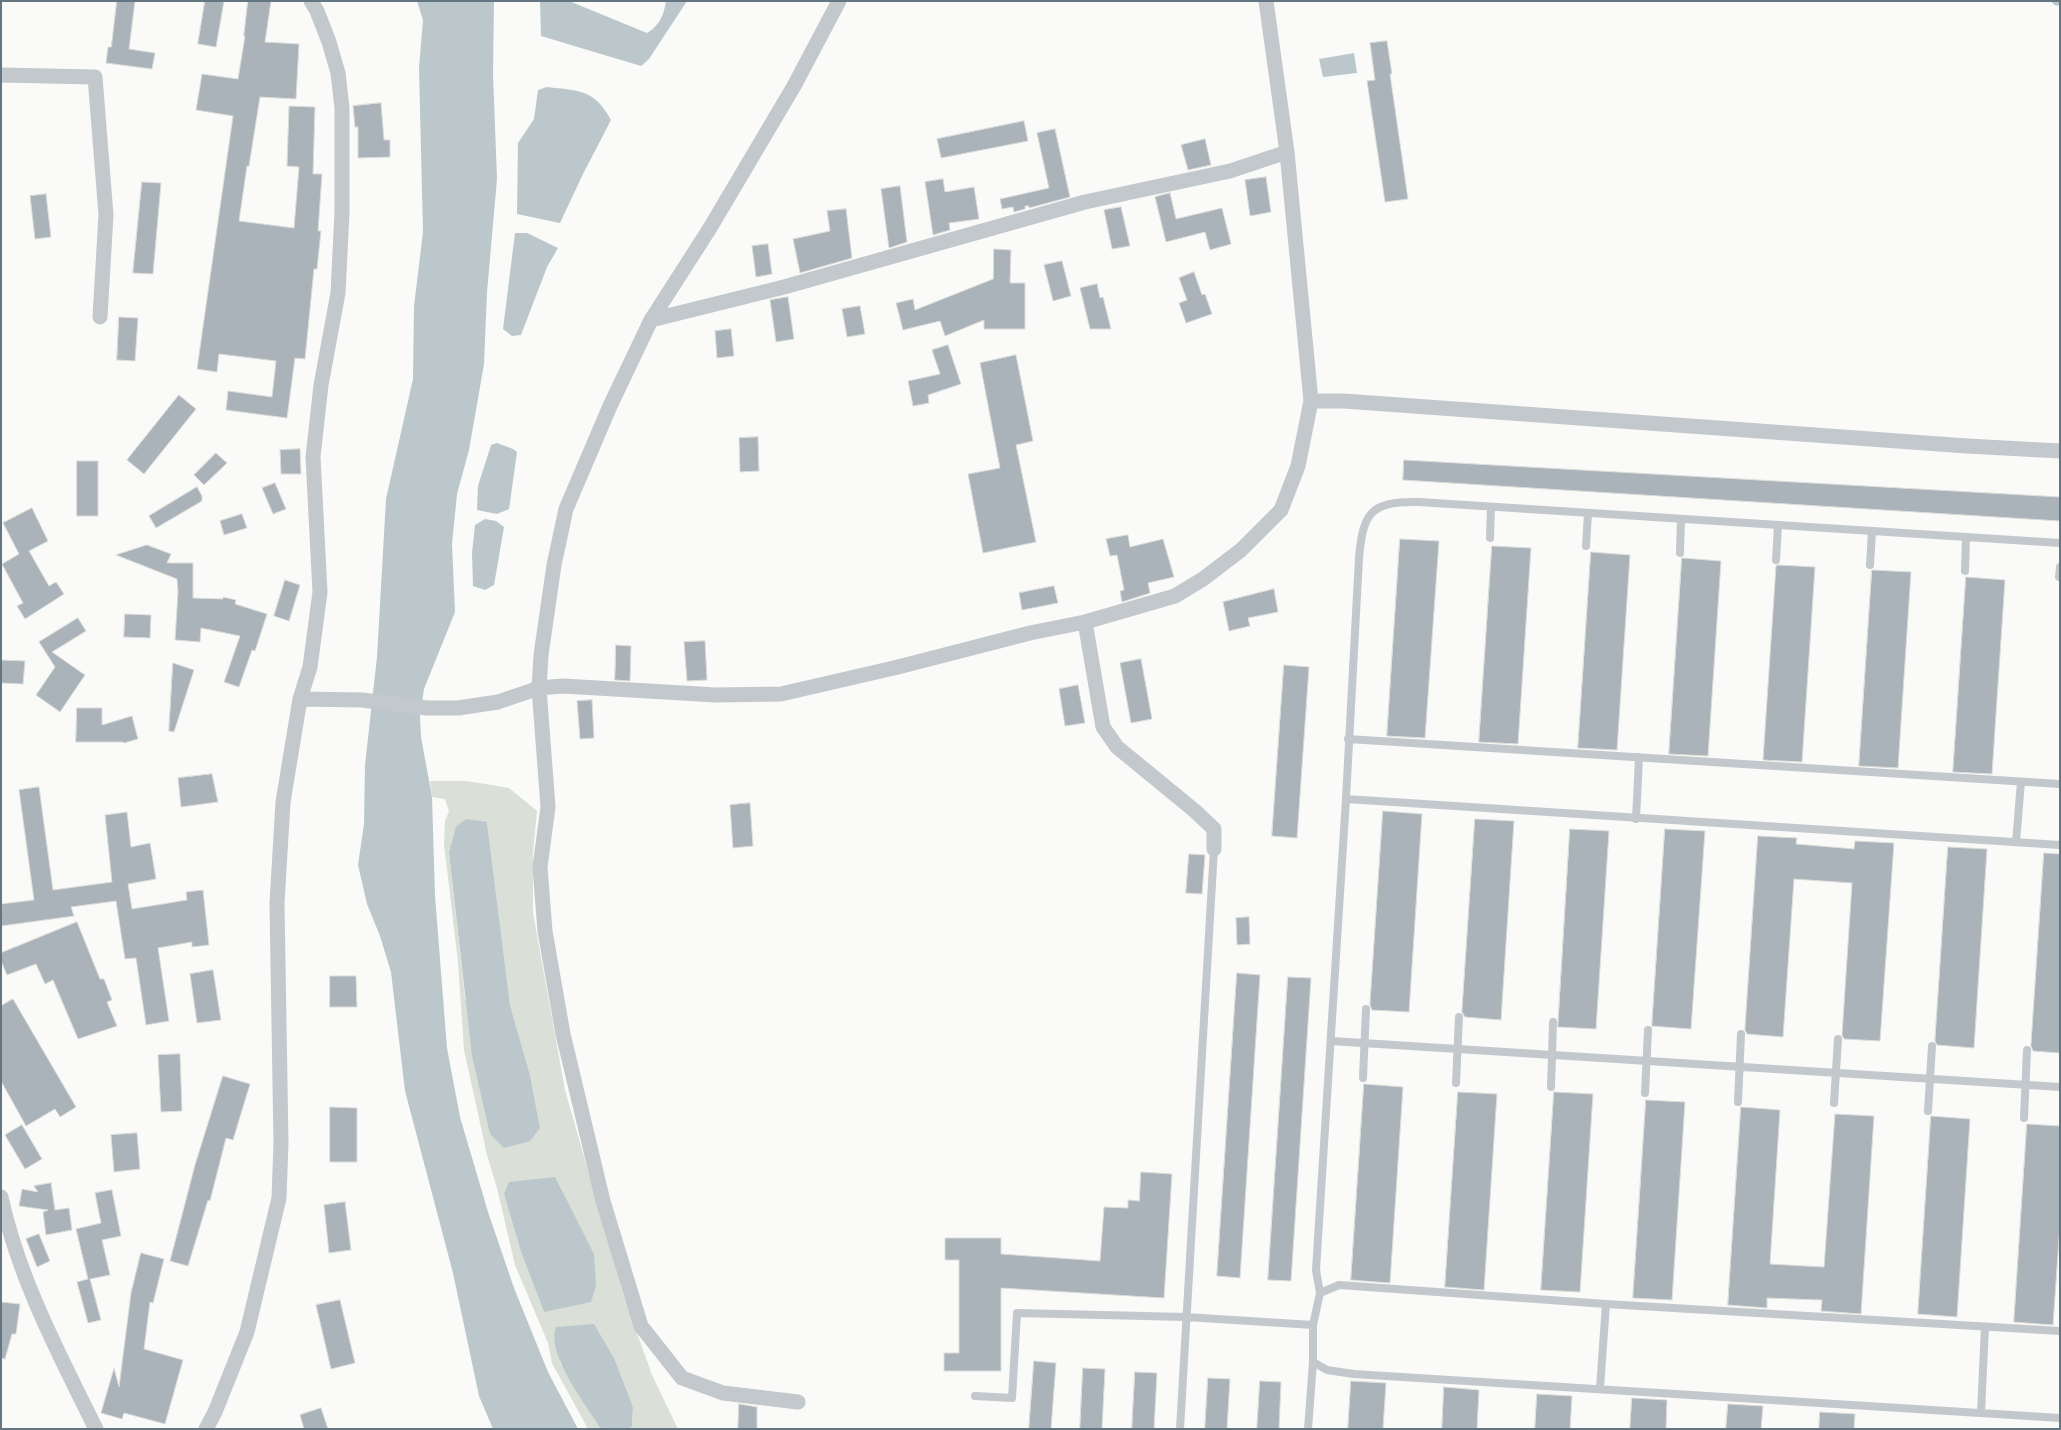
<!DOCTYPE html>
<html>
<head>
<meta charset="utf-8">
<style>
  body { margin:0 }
  #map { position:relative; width:2061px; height:1430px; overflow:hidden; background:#fafaf8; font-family:"Archivo Narrow",sans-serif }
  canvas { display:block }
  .frame { position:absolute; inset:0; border:2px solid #657683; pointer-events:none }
</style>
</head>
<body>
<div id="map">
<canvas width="2061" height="1430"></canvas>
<div class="frame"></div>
</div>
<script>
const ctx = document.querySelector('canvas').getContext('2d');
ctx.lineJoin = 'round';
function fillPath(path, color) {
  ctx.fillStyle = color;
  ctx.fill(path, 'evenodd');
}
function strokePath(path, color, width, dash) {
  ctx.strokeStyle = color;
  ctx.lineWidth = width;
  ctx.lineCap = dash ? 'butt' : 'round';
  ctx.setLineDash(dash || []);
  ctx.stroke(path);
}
const green = new Path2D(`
  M430 781H467L509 788 537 811 533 853V913L565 1090 624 1297 652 1375 678 1429H629L632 1426 633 1407 615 1360 559 1361 601 1429H588L552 1363 548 1343 515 1265 497 1188 487 1155 464 1050 458 962 444 844 445 821 449 811 445 799 432 797ZM487 822 510 1005 530 1075 540 1128 465 999 449 853ZM504 1194 575 1218 594 1254 544 1312 521 1252Z`);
const water = new Path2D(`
  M417 1H494L493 74 497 179 487 292 484 364 469 450 457 494 452 544 455 612 424 689 420 716 421 737 432 797 435 896 447 1048 460 1117 488 1212 514 1288 548 1372 578 1429H493L479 1396 453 1273 405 1091 391 972 380 936 367 904 358 865 364 824 365 765 377 657 386 499 413 379 414 306 423 232 419 68 423 20Z
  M540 1H569L647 33C659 26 664 15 666 1H687L649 59 641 66 541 36Z
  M1354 53 1357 73 1323 77 1319 59Z
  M547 87C580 91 594 89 611 120L583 174 560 223 517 214 518 143 534 119 538 90Z
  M515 233H527L558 248 547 267 521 335 512 336 503 329Z
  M497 443 513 449 517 452 509 509 497 514 477 510 478 486 491 445Z
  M485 519 496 521 504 527 494 585 485 590 473 586 472 553 475 525Z
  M466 819 487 822 510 1005 530 1075 540 1128 530 1141 504 1148 490 1134 472 1056 449 853 456 827Z
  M555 1177 594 1254 596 1285 591 1302 544 1312 521 1252 504 1194 509 1182Z
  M594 1324 615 1360 633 1407 632 1426 629 1429H601C586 1404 546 1355 556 1327Z`);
const stream = new Path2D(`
  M2054 1 2056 3H2060`);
const building = new Path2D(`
  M117 1H135L129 49 155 53 152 69 106 63 108 47H111Z
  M205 1H224L216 47 198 44Z
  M248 1H271L265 42 299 44 296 99 260 97 249 166H247L239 221 294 228 299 167 287 166 289 106 315 107 313 174H322L318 231H321L317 269H314L305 359 295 358 287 418 226 410 228 391 272 397 276 361 219 354 217 372 197 369 233 116 196 110 202 74 238 79 245 36H244Z
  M1387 41 1392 74H1390L1408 199 1385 202 1367 81 1375 80 1370 43Z
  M381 103 384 140H390V157L358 158V127H355L353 106Z
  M1024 121 1028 141 941 158 937 139Z
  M1055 129 1070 197 1029 208V206H1025V209L1014 212 1013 207 1002 209 1000 199 1049 188 1037 133Z
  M1205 139 1211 165 1188 170 1181 145Z
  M1266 177 1271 212 1250 216 1245 180Z
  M943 179 945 192 974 187 979 219 949 223 950 230 933 235 925 182Z
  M142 182 161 183 153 274 133 273Z
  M900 186 907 242 889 248 881 189Z
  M1170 193 1176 219 1222 208 1231 244 1210 250 1205 232 1166 242 1155 197Z
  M46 194 51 237 35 239 30 196Z
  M1121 207 1130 246 1112 249 1104 210Z
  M846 209 852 258 800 273 793 239 830 231 827 211Z
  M768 244 772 274 756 277 752 246Z
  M994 249 1011 250 1010 283H1025V329H984V320L945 336 940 321 903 330 896 303 913 299 915 310 993 279Z
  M1062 261 1071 296 1053 301 1044 265Z
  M1194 272 1202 295 1205 294 1212 314 1186 323 1179 303 1187 300 1179 278Z
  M1097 284 1100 298 1103 297 1111 329H1090L1080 288Z
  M788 297 794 339 776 342 770 300Z
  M860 306 865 334 847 337 842 309Z
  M119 317 138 318 135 361 117 360Z
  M731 329 734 356 717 358 715 331Z
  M948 345 961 384 928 395 929 403 913 406 908 381 940 374 932 350Z
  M1016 355 1033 441 1016 445 1036 542 983 553 968 474 1000 468 980 363Z
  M179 395 196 409 144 474 127 460Z
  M758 437 759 471 740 472 739 438Z
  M300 449 301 474H281L280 450Z
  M216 453 227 463 204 485 194 475Z
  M1404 460 2060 497V521L1403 480Z
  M77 461H98V516H77Z
  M275 483 286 509 273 514 262 488Z
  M197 487 202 496V501L156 528 149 516Z
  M32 508 48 541 29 551 49 586 56 582 64 594 25 619 17 606 23 603 2 564 19 554 3 523Z
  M242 514 247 528 224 535 220 521Z
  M1128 535 1130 547 1163 539 1174 577 1148 583 1150 593 1122 602 1120 591 1124 590 1117 555 1110 556 1106 539Z
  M1400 539 1439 541 1425 738 1387 736Z
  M147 545 171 554 167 563H193V598L223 599V597L236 600 235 604 267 614 255 651 252 650 239 687 224 682 240 636 201 628 200 642 175 640 178 592 177 579 116 555Z
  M1492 546 1531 548 1518 744 1479 742Z
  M1591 552 1630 555 1617 750 1578 748Z
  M1682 558 1721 561 1708 756 1669 754Z
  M1778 565 1815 567 1802 762 1763 760 1776 566Z
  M1872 570 1911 572 1898 768 1859 766Z
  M1966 577 2005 580 1992 774 1953 772Z
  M285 580 300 585 289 621 274 616Z
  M1054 586 1058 603 1022 610 1019 593Z
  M1274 589 1278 612 1248 618 1250 626 1229 631 1223 602Z
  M125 614 151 615 150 638 124 637Z
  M78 618 86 631 52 652 85 675 60 712 36 695 55 667 39 642Z
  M705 641 707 680 687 681 684 642Z
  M616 645 631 646 630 681 615 680Z
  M1141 659 1152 719 1131 723 1120 663Z
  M1 660 25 661 23 684 1 683Z
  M173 663 194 670 174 732 169 731Z
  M1284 665 1309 667 1297 838 1272 836Z
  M1078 685 1085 723 1065 726 1059 689Z
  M592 700 594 738 580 739 577 701Z
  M77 708H102V725L132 716 138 739 124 743 123 742H76Z
  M212 774 218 802 181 807 178 778Z
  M39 787 53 890 112 882 105 815 127 812 131 847 150 843 156 879 128 884 132 909 187 900 186 892 203 890 209 945 192 947V942L158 948 169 1021 146 1025 136 958 125 959 116 901 71 907 74 916 1 926V904L34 900 19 790Z
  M750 803 753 846 733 848 730 805Z
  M1383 811 1422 814 1409 1012 1372 1010 1370 1005Z
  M1475 819 1514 821 1501 1020 1465 1017 1462 1012Z
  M1570 829 1609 831 1596 1029 1558 1027Z
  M1665 829 1705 831 1691 1029 1652 1026Z
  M1758 836 1797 838 1796 844 1854 849 1855 841 1894 843 1880 1041 1844 1039 1842 1035 1852 883 1794 879 1783 1037 1747 1034 1745 1030Z
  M1948 847 1987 849 1974 1048 1937 1045 1935 1041Z
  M2044 853 2060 854V1053L2033 1051 2031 1046Z
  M1189 854 1205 855 1202 894 1186 893Z
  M1249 917 1250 944 1237 945 1236 918Z
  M77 922 100 979H104L112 1000 107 1002 117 1026 78 1039 53 980 45 984 36 964 7 975 1 961V953Z
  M213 970 221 1020 197 1023 190 974Z
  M1237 973 1260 975 1240 1278 1217 1276Z
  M330 976H356L357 1007H330Z
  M1288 977 1311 978 1291 1281 1268 1280Z
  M13 999 76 1107 60 1117 55 1109 26 1126 1 1081V1006Z
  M180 1054 182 1111 161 1112 158 1055Z
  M223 1076 250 1084 233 1140 226 1138 210 1201 208 1200 188 1266 170 1261 195 1165Z
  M1364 1084 1403 1087 1390 1283 1351 1280Z
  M1458 1092 1497 1094 1484 1290 1445 1287Z
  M1554 1092 1593 1094 1580 1292 1541 1290Z
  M1646 1100 1685 1102 1672 1300 1633 1298Z
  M330 1107 357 1108V1162H330Z
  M1741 1107 1780 1110 1770 1264 1824 1267 1835 1114 1874 1116 1861 1314 1821 1311 1822 1300 1767 1298V1308L1728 1305Z
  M1931 1116 1970 1119 1957 1317 1918 1314Z
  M2027 1124 2060 1126V1225L2053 1325 2014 1322Z
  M22 1125 42 1159 25 1169 5 1135Z
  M137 1133 140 1169 114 1172 111 1135Z
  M1141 1172 1172 1174 1164 1298 1001 1288V1371H944V1353H959V1260H945V1238H1001V1254L1100 1261 1104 1207 1128 1208V1200L1139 1201Z
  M51 1183 55 1210 69 1208 72 1230 46 1235 43 1212 48 1210 19 1206 22 1189 38 1192 34 1186Z
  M112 1190 121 1236 102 1240 110 1275 90 1279 101 1320 88 1323 77 1282 88 1279 76 1229 101 1223 95 1193Z
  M345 1202 351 1250 329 1253 324 1205Z
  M39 1234 50 1261 37 1267 26 1239Z
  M141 1253 164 1259 153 1303 150 1302 144 1349 183 1360 165 1424 124 1413 122 1419 101 1413 114 1368 119 1387 131 1293Z
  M340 1300 355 1363 331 1369 316 1305Z
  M1 1302 20 1304 16 1334H12L5 1359 1 1358Z
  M1034 1361 1056 1363 1051 1429H1029Z
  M1083 1368 1105 1369 1102 1429H1080Z
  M1135 1372 1157 1373 1154 1429H1132Z
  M1208 1378 1230 1379 1227 1429H1205Z
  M1260 1381 1281 1382 1279 1429H1257Z
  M1351 1381 1386 1383 1383 1429H1348Z
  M1444 1387 1479 1390 1477 1429H1442Z
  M1537 1394 1572 1396 1570 1429H1535Z
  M1632 1398 1667 1400 1666 1429H1630Z
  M739 1404 757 1407V1429H738Z
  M1728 1404 1763 1406 1761 1429H1726Z
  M321 1408 328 1429H304L300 1415Z
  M1820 1412 1855 1414 1854 1429H1819Z`);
const lane = new Path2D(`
  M1490 538 1491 507
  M1586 546 1588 513
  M1680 553 1681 519
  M1776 560 1778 525
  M1870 565 1872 531
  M1965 571 1966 537
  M2059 577 2060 567
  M1348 739 2060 784
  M1346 799 2060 845
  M1636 819 1639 757
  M2016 842 2021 782
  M1331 1041 2060 1087
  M1363 1078 1366 1009
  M1456 1083 1459 1017
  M1551 1087 1553 1022
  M1645 1093 1648 1030
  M1738 1102 1741 1034
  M1834 1103 1838 1039
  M1928 1111 1932 1046
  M2024 1118 2027 1050
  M1320 1293 1339 1285 1606 1304 2060 1331
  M1313 1362 1327 1370 1354 1374 2060 1418
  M1600 1388 1606 1304
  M975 1396 1012 1398 1017 1313 1186 1317 1313 1325
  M1981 1413 1985 1327
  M1180 1429 1214 849
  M1308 1429 1313 1362V1325L1320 1293 1316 1270 1346 799 1359 558C1363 513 1370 501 1419 502L2060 543`);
const street = new Path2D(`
  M1 75 95 77 106 215 100 317
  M651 320 784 287 1085 202 1230 171 1287 152
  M1311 401H1344L1967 446 2060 451
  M1085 622 1175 596 1203 579 1241 550 1281 510 1298 466 1311 401 1287 152 1266 1
  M300 699 362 700 427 708H458L498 702 539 688 563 686 716 695 781 694 898 667 1030 633 1085 622 1103 727 1117 747 1195 811 1214 829V849
  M1 1197C19 1279 59 1354 96 1429
  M798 1402 723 1393 682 1378 641 1326 603 1201 563 1034 545 931 540 867 548 807 539 688 541 655 554 565 566 509 610 406 651 320 710 228 794 86 839 1
  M206 1429 215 1412 247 1332 279 1198 281 1143 277 903 283 802 300 699 310 667 320 592 313 457 321 385 338 293 342 212V108L338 73 329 42 317 11 311 1`);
fillPath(green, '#dadfd7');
fillPath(water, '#bbc7cb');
strokePath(stream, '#bbc7cb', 5);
fillPath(building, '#aab3b9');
strokePath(building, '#dcdcda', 1);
strokePath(lane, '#c3c8cc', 8);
strokePath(street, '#c3c8cc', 15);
</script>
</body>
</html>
